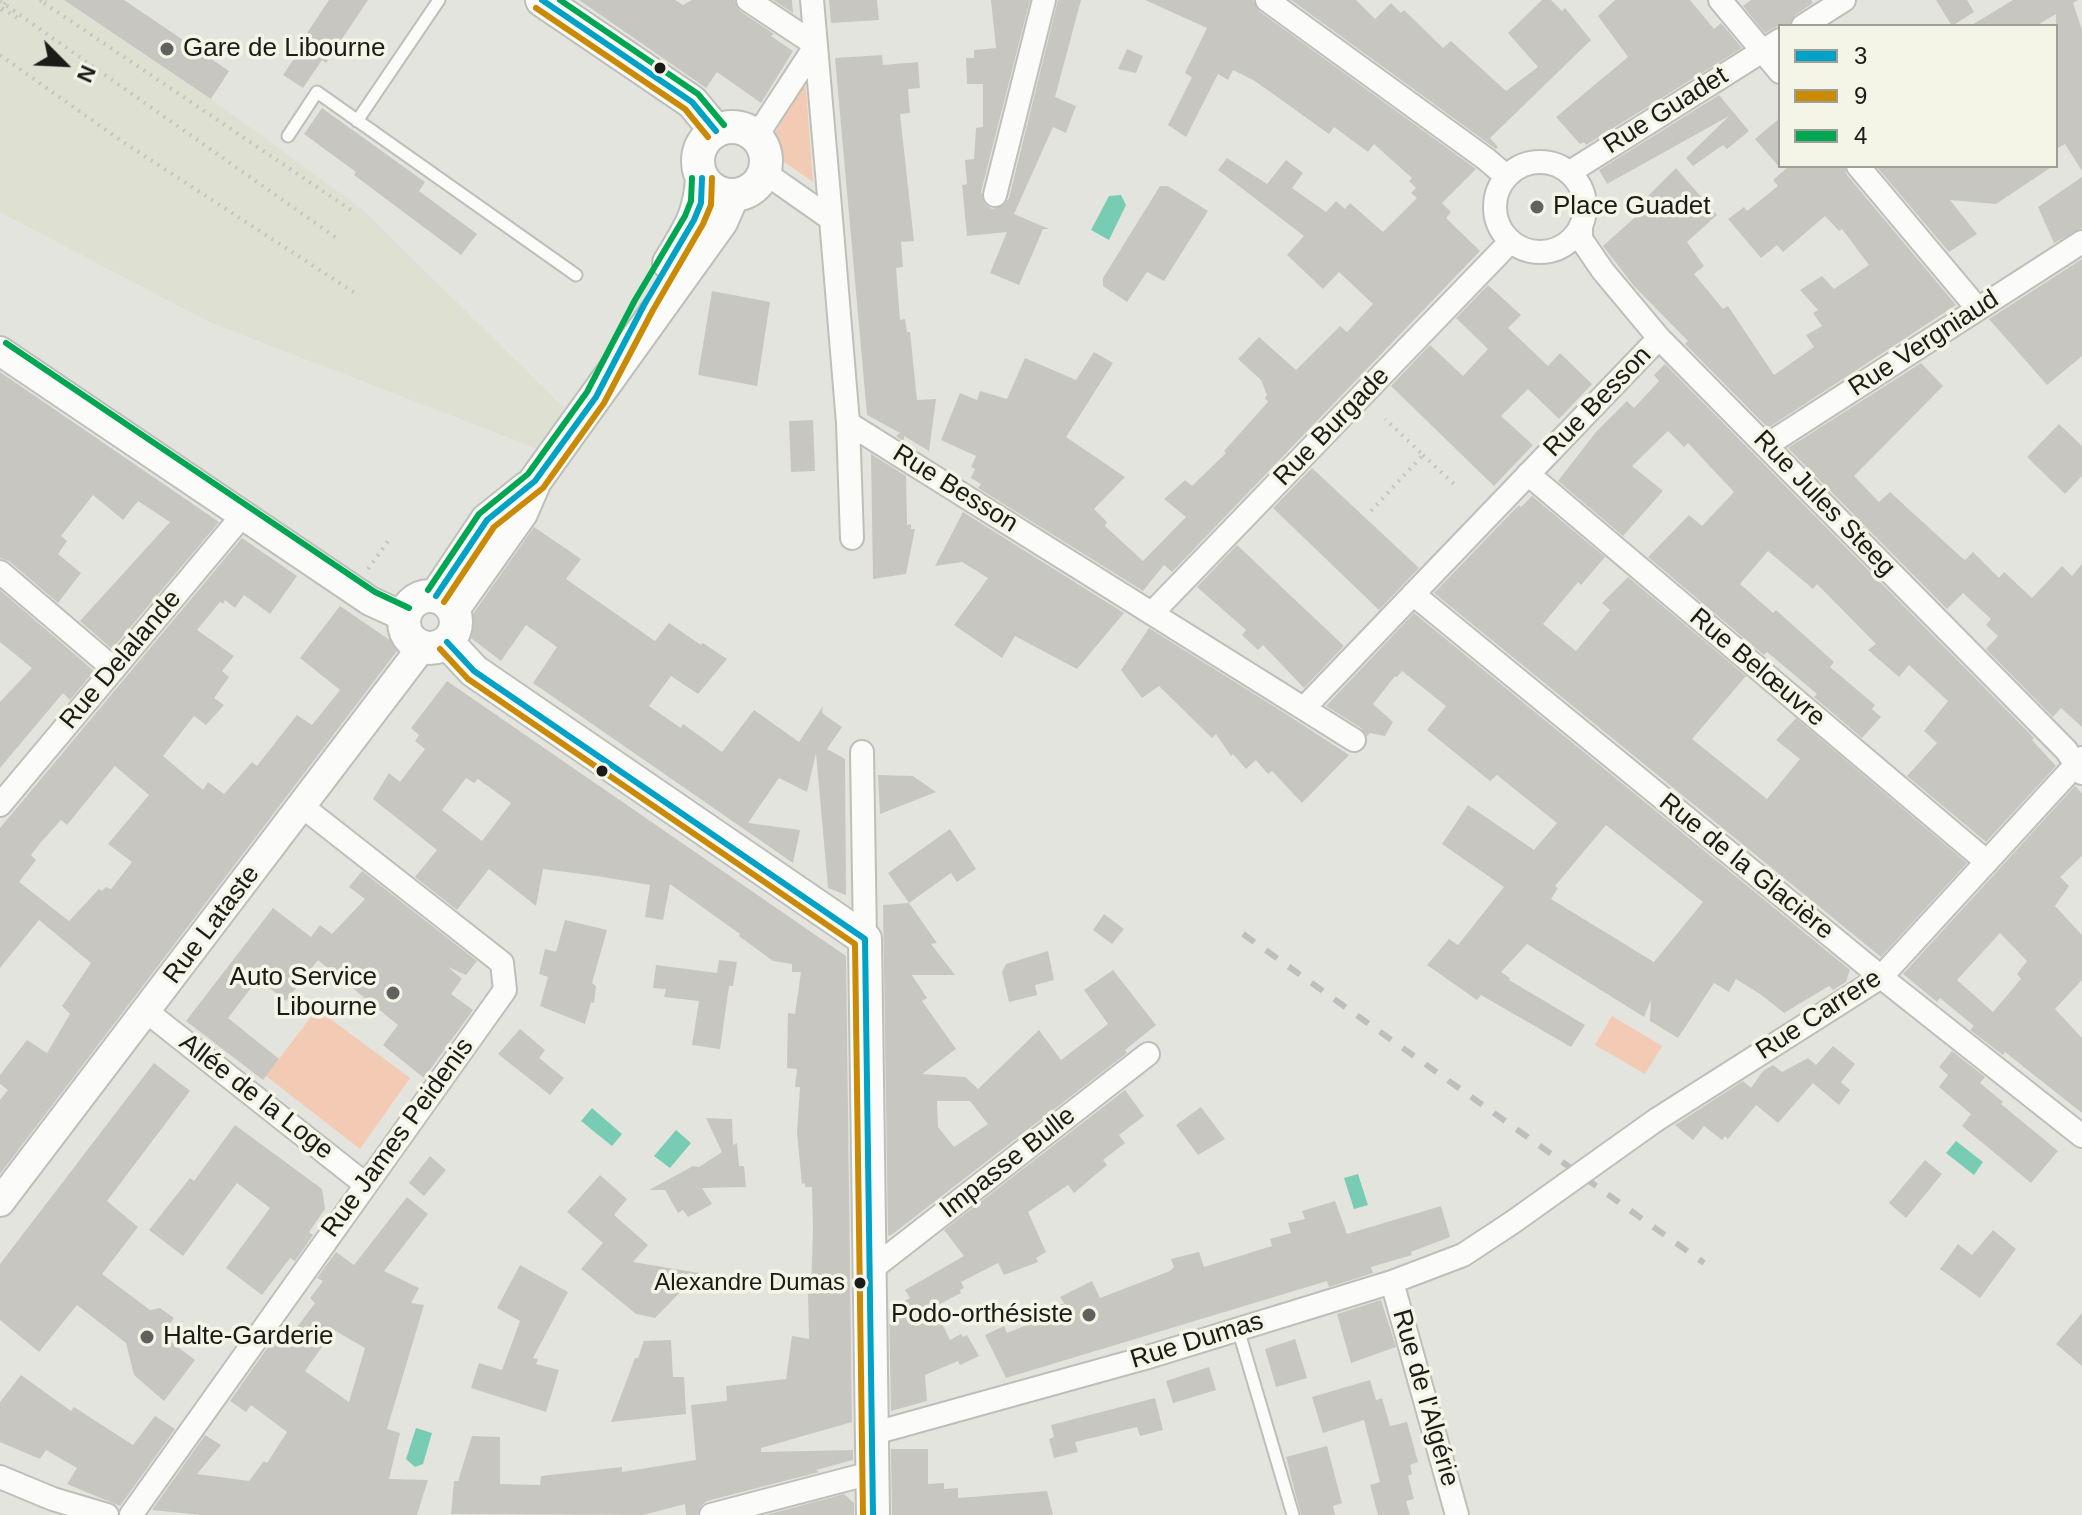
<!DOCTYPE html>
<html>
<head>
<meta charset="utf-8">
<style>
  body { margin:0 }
  #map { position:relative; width:2082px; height:1515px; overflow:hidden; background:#e4e4de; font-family:Arial,sans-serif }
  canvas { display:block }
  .legend { position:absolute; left:1778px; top:24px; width:280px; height:144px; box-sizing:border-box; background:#f4f5e7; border:2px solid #9d9e94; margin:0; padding:10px 14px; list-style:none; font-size:24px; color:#1b1b17 }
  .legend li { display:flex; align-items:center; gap:16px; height:40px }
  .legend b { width:40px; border:2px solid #9d9e94 }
  .north { position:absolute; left:24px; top:24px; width:80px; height:80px; -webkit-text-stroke:6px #f4f5e7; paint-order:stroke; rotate:114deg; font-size:22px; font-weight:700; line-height:32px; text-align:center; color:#1b1b17 }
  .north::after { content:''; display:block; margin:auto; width:28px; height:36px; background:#1b1b17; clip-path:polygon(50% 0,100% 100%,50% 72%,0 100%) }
</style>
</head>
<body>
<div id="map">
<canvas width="2082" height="1515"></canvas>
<ul class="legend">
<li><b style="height:10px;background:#01a2c5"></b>3</li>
<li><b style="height:10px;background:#cb8a05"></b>9</li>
<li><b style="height:10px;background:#00a651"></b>4</li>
</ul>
<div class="north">N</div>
</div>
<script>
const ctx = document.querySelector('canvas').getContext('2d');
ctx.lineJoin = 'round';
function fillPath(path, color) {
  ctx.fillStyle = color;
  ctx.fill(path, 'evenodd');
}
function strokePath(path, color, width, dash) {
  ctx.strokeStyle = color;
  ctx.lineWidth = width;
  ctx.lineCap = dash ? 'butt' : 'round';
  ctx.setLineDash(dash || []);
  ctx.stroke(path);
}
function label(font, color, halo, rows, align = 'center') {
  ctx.font = font + ' Arial,sans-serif';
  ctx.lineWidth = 7;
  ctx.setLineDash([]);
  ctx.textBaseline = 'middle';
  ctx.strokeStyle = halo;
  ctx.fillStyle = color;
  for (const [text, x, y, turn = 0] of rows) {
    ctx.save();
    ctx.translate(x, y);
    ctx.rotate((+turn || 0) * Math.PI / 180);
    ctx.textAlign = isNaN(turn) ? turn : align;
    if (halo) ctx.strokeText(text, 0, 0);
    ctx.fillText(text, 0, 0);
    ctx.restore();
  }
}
const built = new Path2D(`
  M0 0H65L211 99 362 209 565 409 538 449 209 322 0 212Z`);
const green = new Path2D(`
  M805 78 813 182 773 154 772 139Z
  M317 1009 410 1078 360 1149 266 1076Z
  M1612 1016 1662 1046 1645 1074 1595 1045Z`);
const water = new Path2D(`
  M1121 195 1126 205 1109 240 1091 230 1109 196Z
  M592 1108 622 1134 612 1146 581 1121Z
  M676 1130 691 1143 670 1168 654 1156Z
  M1956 1141 1983 1162 1974 1175 1946 1153Z
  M1358 1174 1368 1205 1354 1209 1344 1178Z
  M416 1428 432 1433 423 1464 415 1467 406 1459Z`);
const building = new Path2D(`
  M64 0H124L229 71 211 99Z
  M329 0H368L326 63 322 60 303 88 283 75 302 47 299 45Z
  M579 0H675L683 5 692 0H734L740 11 774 34 771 36 793 51 761 103 717 72 706 88Z
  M773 0H792L793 13Z
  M829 0H877L879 20 831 23Z
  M991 0H1030L981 192 985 204 992 209 1004 205 1009 198 1058 0H1081L1055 97 1076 106 1066 133 1053 127 1014 214 1049 229H1043L1019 285 990 273 1007 232 967 236 962 185 967 184 965 160 974 159 976 128 983 127V84H967L966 58H974V50L996 48Z
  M1145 0H1253L1259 11 1476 169 1442 203 1451 212 1446 218 1480 251 1172 572 1164 565 1143 591 978 488 981 484 971 478 975 469 971 467 976 456 941 440 960 393 977 400 980 391 1007 399 1025 358 1076 380 1094 352 1113 363 1066 437 1125 477 1094 509 1107 522 1105 526 1143 561 1186 517 1164 499 1185 480 1192 486 1226 453 1224 451 1268 402 1265 398 1267 395 1261 380 1238 359 1259 337 1296 370 1340 326 1347 332 1373 304 1339 272 1323 289 1287 255 1304 236 1218 170 1227 158 1267 184 1286 160 1303 173 1292 188 1326 212 1336 201 1345 209 1350 203 1383 232 1417 198 1411 193 1416 188 1409 181 1412 178 1374 144 1368 152 1334 127 1329 134 1255 81 1233 70 1228 80 1218 74 1186 137 1168 125 1192 77 1185 73 1207 28Z
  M1291 0H1356L1375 19 1391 3 1401 13 1404 10 1443 48 1451 41 1506 91 1538 67 1508 33 1542 0H1551L1562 11 1565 8 1591 40 1490 138 1498 147 1496 149Z
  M1615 0H1690L1714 29 1721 23 1742 48 1586 145 1584 142 1580 144 1556 117 1628 57 1598 16Z
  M1751 0H1811L1813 3 1795 15 1789 26H1778L1765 33 1743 6Z
  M1936 0H1967L1974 12 1952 26Z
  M2013 0H2078L2073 3 2082 30V171L2065 144 2056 149V14L2036 26H1970Z
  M1127 49 1143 56 1136 73 1118 69Z
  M882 55 883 65 918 62 920 88 908 89 910 113 900 114 914 241 901 242 903 267 896 268 900 320 905 319 907 332H910L917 400 936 399 929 451 904 436V442L896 436 900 433 867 415 835 58Z
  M1719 95 1749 131 1727 149 1723 145 1693 166 1686 158 1729 116 1607 184 1599 170Z
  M322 108 425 182 419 191 477 234 461 255 354 175 356 172 304 134Z
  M1780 118V168L1755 139Z
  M1789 166H1844L1847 175 1956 305 1768 428 1685 344 1688 341 1634 286 1603 246 1643 210 1639 205 1676 168 1717 215 1687 242 1704 266 1694 274 1723 309 1728 306 1774 375 1814 347 1806 335 1822 326 1813 313 1818 310 1800 290 1822 276 1834 289 1869 265 1842 229 1839 231 1825 216 1783 252 1777 245 1761 258 1728 219 1744 207 1747 211 1778 186 1773 180Z
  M1876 166H2053L1996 204 1950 200 1977 234 1949 252Z
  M2082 177V228L2054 243 2038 207Z
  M1160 186H1168L1208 211 1164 281 1147 272 1127 302 1103 286V278Z
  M2082 259V356L2047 385 1989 319Z
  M1488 285 1521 315 1508 328 1548 366 1560 353 1592 384 1559 419 1528 389 1501 416 1533 445 1494 486 1391 386 1430 345 1463 376 1488 349 1456 318Z
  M712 291 770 302 757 386 698 375Z
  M1921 363 1943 386 1854 476 1879 502 1890 492 1961 557 1965 560 1973 552 1999 578 2004 572 2032 598 2062 566 2072 576 2082 564V727L2061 708 2053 717 1986 649 1998 636 1986 625 1991 619 1963 593 1947 609 1788 448Z
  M1665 364 2034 738 2032 740 2056 766 1986 842 1907 776 1937 743 1924 731 1948 701 1909 665 1899 677 1868 650 1876 644 1817 584 1813 589 1768 551 1740 584 1773 613 1776 610 1834 662 1830 667 1875 705 1872 709 1881 717 1862 738 1814 697 1817 694 1785 667 1767 652 1764 655 1648 557 1689 515 1702 526 1734 492 1688 443 1684 447 1668 431 1632 466 1663 491 1623 536 1558 481 1596 432 1627 401 1634 408 1659 381 1654 375Z
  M0 372 219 522 112 649 80 621 170 522 138 501 123 520 93 495 61 536 67 541 58 554 81 573 58 603 9 561 0 558Z
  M813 420 815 471 791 472 789 421Z
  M2059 424 2082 446V476L2065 494 2027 457Z
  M871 454 906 476 907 525 911 524V529H915L906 574 873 579Z
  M1312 468 1419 568 1379 610 1273 508Z
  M1532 496 1605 557 1581 585 1578 582 1543 624 1576 651 1610 610 1602 603 1628 577 1746 676 1692 739 1767 799 1800 759 1776 740 1796 718 1967 863 1881 957 1434 593 1516 508 1519 505 1521 507Z
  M963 512 1124 613 1077 669 1015 636 1002 658 954 625 988 578 962 562 935 566Z
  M534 527 581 559 566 579 655 641 669 623 701 645 703 643 727 659 698 694 671 676 649 706 681 728 683 724 722 752 754 710 799 742 823 706 822 713 842 727 827 749 845 759 846 895 828 888 816 753 807 792 779 778 748 823 800 830 793 863 533 683 557 647 526 625 501 661 467 635 464 629 468 621Z
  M242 538 297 576 270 614 244 595 235 608 225 600 223 604 220 602 197 630 234 656 222 671 229 677 214 698 224 705 206 725 194 716 163 756 203 790 208 782 224 794 252 762 257 766 297 715 312 725 340 690 300 658 340 606 400 647 0 1174V1100L8 1090 0 1084V1075L27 1040 47 1053 70 1014 62 1006 91 963 39 920 0 968V828ZM115 766 149 795 108 844 132 862 111 889 106 887 102 891 99 889 69 921 19 882 36 860 31 855 42 841 61 820 67 825Z
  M1237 545 1344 646 1304 688 1263 645 1258 650 1242 635 1246 630 1197 587Z
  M0 590 94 671 70 700 63 693 0 768V702L32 668 0 642Z
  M1414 613 1850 970 1846 982 1833 990 1829 986 1784 1013 1760 994 1736 979 1729 992 1714 983 1678 1038 1650 1021 1651 1000 1644 1017 1527 944 1501 972 1510 978 1509 980 1585 1025 1571 1047 1481 995 1477 1000 1427 965 1449 939 1458 945 1504 887 1442 844 1468 805 1534 850 1557 823 1497 775 1490 781 1427 730 1446 706 1402 671 1397 677 1395 676 1373 704 1393 722 1385 736 1370 733 1367 736 1361 728 1326 706ZM1606 825 1703 902 1654 962 1551 899 1558 888 1555 886Z
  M1149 628 1283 712 1349 755 1302 803 1272 771 1268 774 1256 760 1246 769 1233 754 1231 756 1216 734 1212 738 1159 686 1142 698 1121 670Z
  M447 681 846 956 852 1422 761 1448V1452L853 1450V1460L816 1470 819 1472 707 1501 701 1506 697 1515H686L685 1504 643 1515 451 1514 454 1481H458L472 1436 500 1437V1484L540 1485 541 1476 622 1467V1472L696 1460 691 1405 727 1401 726 1386 786 1379 792 1336 809 1339 808 1293H811L813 1227 812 1187H805V1183L802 1184 797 1133 800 1087H795L797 1069 787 1068 788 1013 795 1014 801 972H792V964L773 961 739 936 740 934 670 884 663 920 645 917 650 885 597 876 543 869 536 906 489 869 457 910 415 877 437 850 373 799 389 773 400 782 425 749 415 741 419 735 411 728ZM466 778 474 783 478 779 511 803 482 841 442 810Z
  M878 775 913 776 936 792 880 814Z
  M2075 786 2082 793V856L2060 877 2069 886 2055 906 2082 935V980L2055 1009 2082 1038V1113L2005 1052 2003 1055 1970 1030 1974 1026 1940 998 1937 1002 1903 974ZM2000 933 2027 961 2017 974 2021 979 1993 1012 1957 980Z
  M950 829 976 869 957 882 951 873 909 903 888 873Z
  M362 871 477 961 466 975 448 967 462 979 451 994 473 1010 424 1078 383 1045 398 1025 318 960 286 1001 258 979 228 1018 279 1059 263 1080 186 1021 273 908 311 937 320 925 332 934 365 899 349 887Z
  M909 903 937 943 931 944 955 975H912L927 998 922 1001 956 1049 922 1074 965 1077 978 1089 1039 1030 1061 1060 1108 1024 1084 990 1113 970 1156 1025 1125 1050 1127 1053 890 1236 888 1235 883 905ZM937 1101H970L988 1124 954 1147 938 1127Z
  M1104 914 1124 929 1112 944 1093 930Z
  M565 920 607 930 592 983 596 986 594 1003 591 1002 585 1024 540 1006 548 977 539 974 545 949 556 952Z
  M1048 951 1054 980 1035 985 1037 995 1009 1002 1002 972 1006 964Z
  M719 960 737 962 733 986H729L720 1049 692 1045 699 1001 664 997 666 989 653 988 656 965 717 973Z
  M520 1029 545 1050 539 1058 564 1078 550 1095 498 1054Z
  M1833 1046 1855 1064 1841 1082 1850 1090 1839 1105 1813 1083 1778 1123 1756 1105 1728 1139 1725 1136 1722 1140 1704 1126 1693 1140 1675 1125 1743 1081 1751 1088 1763 1071 1773 1065 1782 1072 1808 1058 1816 1065Z
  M1952 1051 1985 1077 1980 1083 2003 1102 2001 1104 2058 1151 2031 1183 1962 1126 1971 1114 1939 1087 1948 1075 1939 1067Z
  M154 1063 190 1091 107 1201 138 1227 102 1274 150 1310 160 1308 174 1318 162 1335 195 1360 164 1401 134 1375 126 1343 77 1305 39 1352 0 1320V1264Z
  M1125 1090 1144 1116 1119 1135 1125 1143 1103 1160 1107 1165 1074 1193 1068 1185 1028 1212 1046 1252 1036 1258 1038 1262 1004 1275 998 1263 961 1282 964 1288 960 1290 961 1293 934 1307 950 1340 961 1334 963 1337 967 1335 979 1356 960 1365 958 1361 925 1375 927 1401 891 1411 889 1309 910 1298 905 1290 964 1256 944 1230Z
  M1201 1107 1225 1139 1198 1155 1176 1125Z
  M706 1118 732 1119 733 1145 737 1143 739 1166H744L746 1187 702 1188 712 1204 688 1217 683 1210 678 1213 665 1190H649L693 1166 699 1167 722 1152Z
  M235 1125 322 1189 325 1209 309 1232 313 1235 295 1261 290 1258 262 1295 226 1268 270 1208 237 1183 183 1256 149 1230 190 1178 194 1181Z
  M430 1156 446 1170 424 1196 409 1183Z
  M1925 1160 1942 1174 1906 1218 1889 1203Z
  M600 1175 627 1199 614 1215 648 1245 633 1262 699 1273 655 1318 636 1314 581 1269 603 1243 567 1212Z
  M407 1197 428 1214 384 1271 419 1288 411 1303 424 1305 387 1429 400 1433 389 1479 428 1480 417 1515H201L152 1510 205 1435 221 1445 197 1474 249 1481 264 1461 267 1463 287 1432 251 1405 246 1412 230 1401 282 1327 292 1334 315 1303 310 1298 323 1281 317 1278 336 1252 354 1265ZM334 1330 365 1348 349 1402 305 1371Z
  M1335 1201 1347 1234 1441 1206 1450 1237 1411 1252 1412 1255 1371 1267 1373 1273 1329 1287 1327 1281 1006 1378 985 1335 1004 1326 1007 1333 1058 1312 1056 1307 1064 1303 1060 1297 1092 1281 1100 1298 1170 1271 1174 1267 1171 1259 1199 1252 1204 1267 1272 1246 1270 1239 1291 1233 1288 1223 1305 1219 1302 1211Z
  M1993 1230 2016 1249 1980 1298 1940 1269 1958 1244 1972 1255Z
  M520 1265 568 1292 533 1358 538 1359 536 1364 559 1370 546 1412 471 1388 479 1363 502 1370 520 1321 497 1308Z
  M1381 1300 1396 1347 1351 1363 1337 1314Z
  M2082 1313V1366L2056 1344Z
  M1295 1339 1307 1378 1276 1387 1265 1349Z
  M671 1340 673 1377H684L686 1414 611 1422 635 1358H638L644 1341Z
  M1209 1367 1216 1390 1173 1403 1166 1381Z
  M21 1375 71 1411 74 1407 133 1445 155 1416 175 1429 120 1506 67 1484 77 1468 46 1450 40 1459 0 1442V1402Z
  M1370 1380 1376 1400 1382 1398 1390 1426 1407 1422 1418 1462 1410 1465 1412 1474 1408 1476 1414 1499 1406 1501 1410 1515H1378L1370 1485 1380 1482 1364 1420 1323 1433 1312 1397Z
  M1155 1398 1163 1430 1140 1436 1137 1427 1075 1442 1078 1452 1054 1458 1049 1439 1054 1437 1051 1425Z
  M1327 1446 1342 1503 1333 1506 1335 1515H1301L1286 1457Z
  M891 1449H928V1484L944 1483V1489L958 1488V1498L1047 1491 1053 1515H892Z
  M844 1494 854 1503V1515H766Z`);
const path = new Path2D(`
  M40 0 44 3 46 0
  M0 1 338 239
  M44 3 354 212
  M2 8 19 19
  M0 11 7 0
  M0 55 120 140 358 295
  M1423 455 1457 487
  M1371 511 1423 455 1385 419
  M368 569 389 540`);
const service = new Path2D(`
  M357 121 439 0
  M288 136 317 92 576 275
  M1238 1329 1293 1515`);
const minor = new Path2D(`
  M748 0 816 45 756 137
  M812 0 831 219
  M1267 0 1486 159 1506 176
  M1720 0 1780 72
  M1803 26 1844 0
  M1495 207a45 45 0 1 1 90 0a45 45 0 1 1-90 0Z
  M1858 166 1978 309
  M764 172 831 219 848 423 852 538
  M1570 172 1780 40
  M995 195 1044 0
  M1581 225V239L1603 271 1659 338 2066 750 2082 773
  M848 423 1354 740
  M1767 445 2082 242
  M1528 474 1987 862
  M0 572 114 669
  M1413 594 1881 977 2082 1136
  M1153 612 1510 242
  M1304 708 1659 338
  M862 752 865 939
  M0 805 242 516
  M146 1011 365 1184
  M1656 1120 1881 977 2082 758
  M868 1272 1148 1054
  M1392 1282 1457 1515
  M871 1434 1145 1358 1392 1282 1463 1255 1513 1222
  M0 1477 53 1499 107 1515
  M131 1515 505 990 502 963 303 807
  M711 1515 871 1473`);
const tertiary = new Path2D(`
  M0 351 370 601 405 617
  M0 1202 422 647`);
const secondary = new Path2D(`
  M542 0 692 102 716 131
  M698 161a34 34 0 1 1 68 0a34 34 0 1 1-68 0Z
  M669 263C688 231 700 216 702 178
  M436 596 487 520 527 488
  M404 622a26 26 0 1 1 52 0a26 26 0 1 1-52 0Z
  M453 609 521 513 535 481 721 222 733 195
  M447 642 474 671 865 939 873 1515`);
const rail = new Path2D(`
  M1243 934 1704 1263`);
const minorBridge = new Path2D(`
  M1513 1222 1656 1120`);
const bus1 = new Path2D(`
  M542 0 692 102 716 131
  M436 596 487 520 535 481 596 397 644 305 694 220 701 203 702 178
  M447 642 474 671 865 939 873 1515`);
const bus2 = new Path2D(`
  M536 8 685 109 708 137
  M444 602 494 527 543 488 604 403 653 310 703 224 711 205 712 178
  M440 649 468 679 855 944 863 1515`);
const bus3 = new Path2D(`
  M560 0 698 94 724 125
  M6 343 375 592 409 608
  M428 590 479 514 528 474 587 392 635 300 685 216 691 201 692 178`);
const markers = [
  [167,49,8,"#61615d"],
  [660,68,7,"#1b1b17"],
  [1537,207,8,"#61615d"],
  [602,771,7,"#1b1b17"],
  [393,993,8,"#61615d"],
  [860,1283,7,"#1b1b17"],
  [1089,1315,8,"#61615d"],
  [147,1337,8,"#61615d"]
];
const busNames = [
  ["Alexandre Dumas",845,1283]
];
const poiNames = [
  ["Gare de Libourne",183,49],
  ["Place Guadet",1553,207],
  ["Auto Service",377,978,"right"],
  ["Libourne",377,1008,"right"],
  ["Podo-orthésiste",1073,1315,"right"],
  ["Halte-Garderie",163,1337]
];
const streetNames = [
  ["Rue Guadet",1666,111,-32],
  ["Rue Vergniaud",1924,344,-33],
  ["Rue Besson",1598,402,-46],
  ["Rue Burgade",1332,427,-46],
  ["Rue Besson",955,489,32],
  ["Rue Jules Steeg",1824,504,46],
  ["Rue Delalande",121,660,-50],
  ["Rue Belœuvre",1757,668,40],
  ["Rue de la Glacière",1746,867,39],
  ["Rue Lataste",212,925,-53],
  ["Rue Carrere",1819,1015,-33],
  ["Allée de la Loge",256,1097,38],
  ["Rue James Peidenis",398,1138,-54],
  ["Impasse Bulle",1008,1163,-38],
  ["Rue Dumas",1197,1341,-17],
  ["Rue de l'Algérie",1425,1398,74]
];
fillPath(built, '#dee0d1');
fillPath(green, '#f3cab3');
fillPath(water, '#79ccb4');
fillPath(building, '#c8c6c1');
strokePath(service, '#bfbfba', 15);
strokePath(minor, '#bfbfba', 26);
strokePath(tertiary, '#bfbfba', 32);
strokePath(secondary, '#bfbfba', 36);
strokePath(path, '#c5c5c2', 4, [2, 6]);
strokePath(service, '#fbfbfa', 11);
strokePath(minor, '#fbfbfa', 22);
strokePath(tertiary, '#fbfbfa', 28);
strokePath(secondary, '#fbfbfa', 32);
strokePath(rail, '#bebebc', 6, [14, 14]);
strokePath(minorBridge, '#bfbfba', 26, []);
strokePath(minorBridge, '#fbfbfa', 22);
strokePath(bus1, '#01a2c5', 6);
strokePath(bus2, '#cb8a05', 6);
strokePath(bus3, '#00a651', 6);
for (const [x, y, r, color] of markers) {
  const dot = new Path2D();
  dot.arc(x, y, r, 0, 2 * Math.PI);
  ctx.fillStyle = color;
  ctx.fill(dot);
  strokePath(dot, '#f4f5e7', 3);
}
label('24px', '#1b1b17', '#f4f5e7', busNames, 'right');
label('26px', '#1b1b17', '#f4f5e7', poiNames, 'left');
label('26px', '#1b1b17', '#f4f5e7', streetNames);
</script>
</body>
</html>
